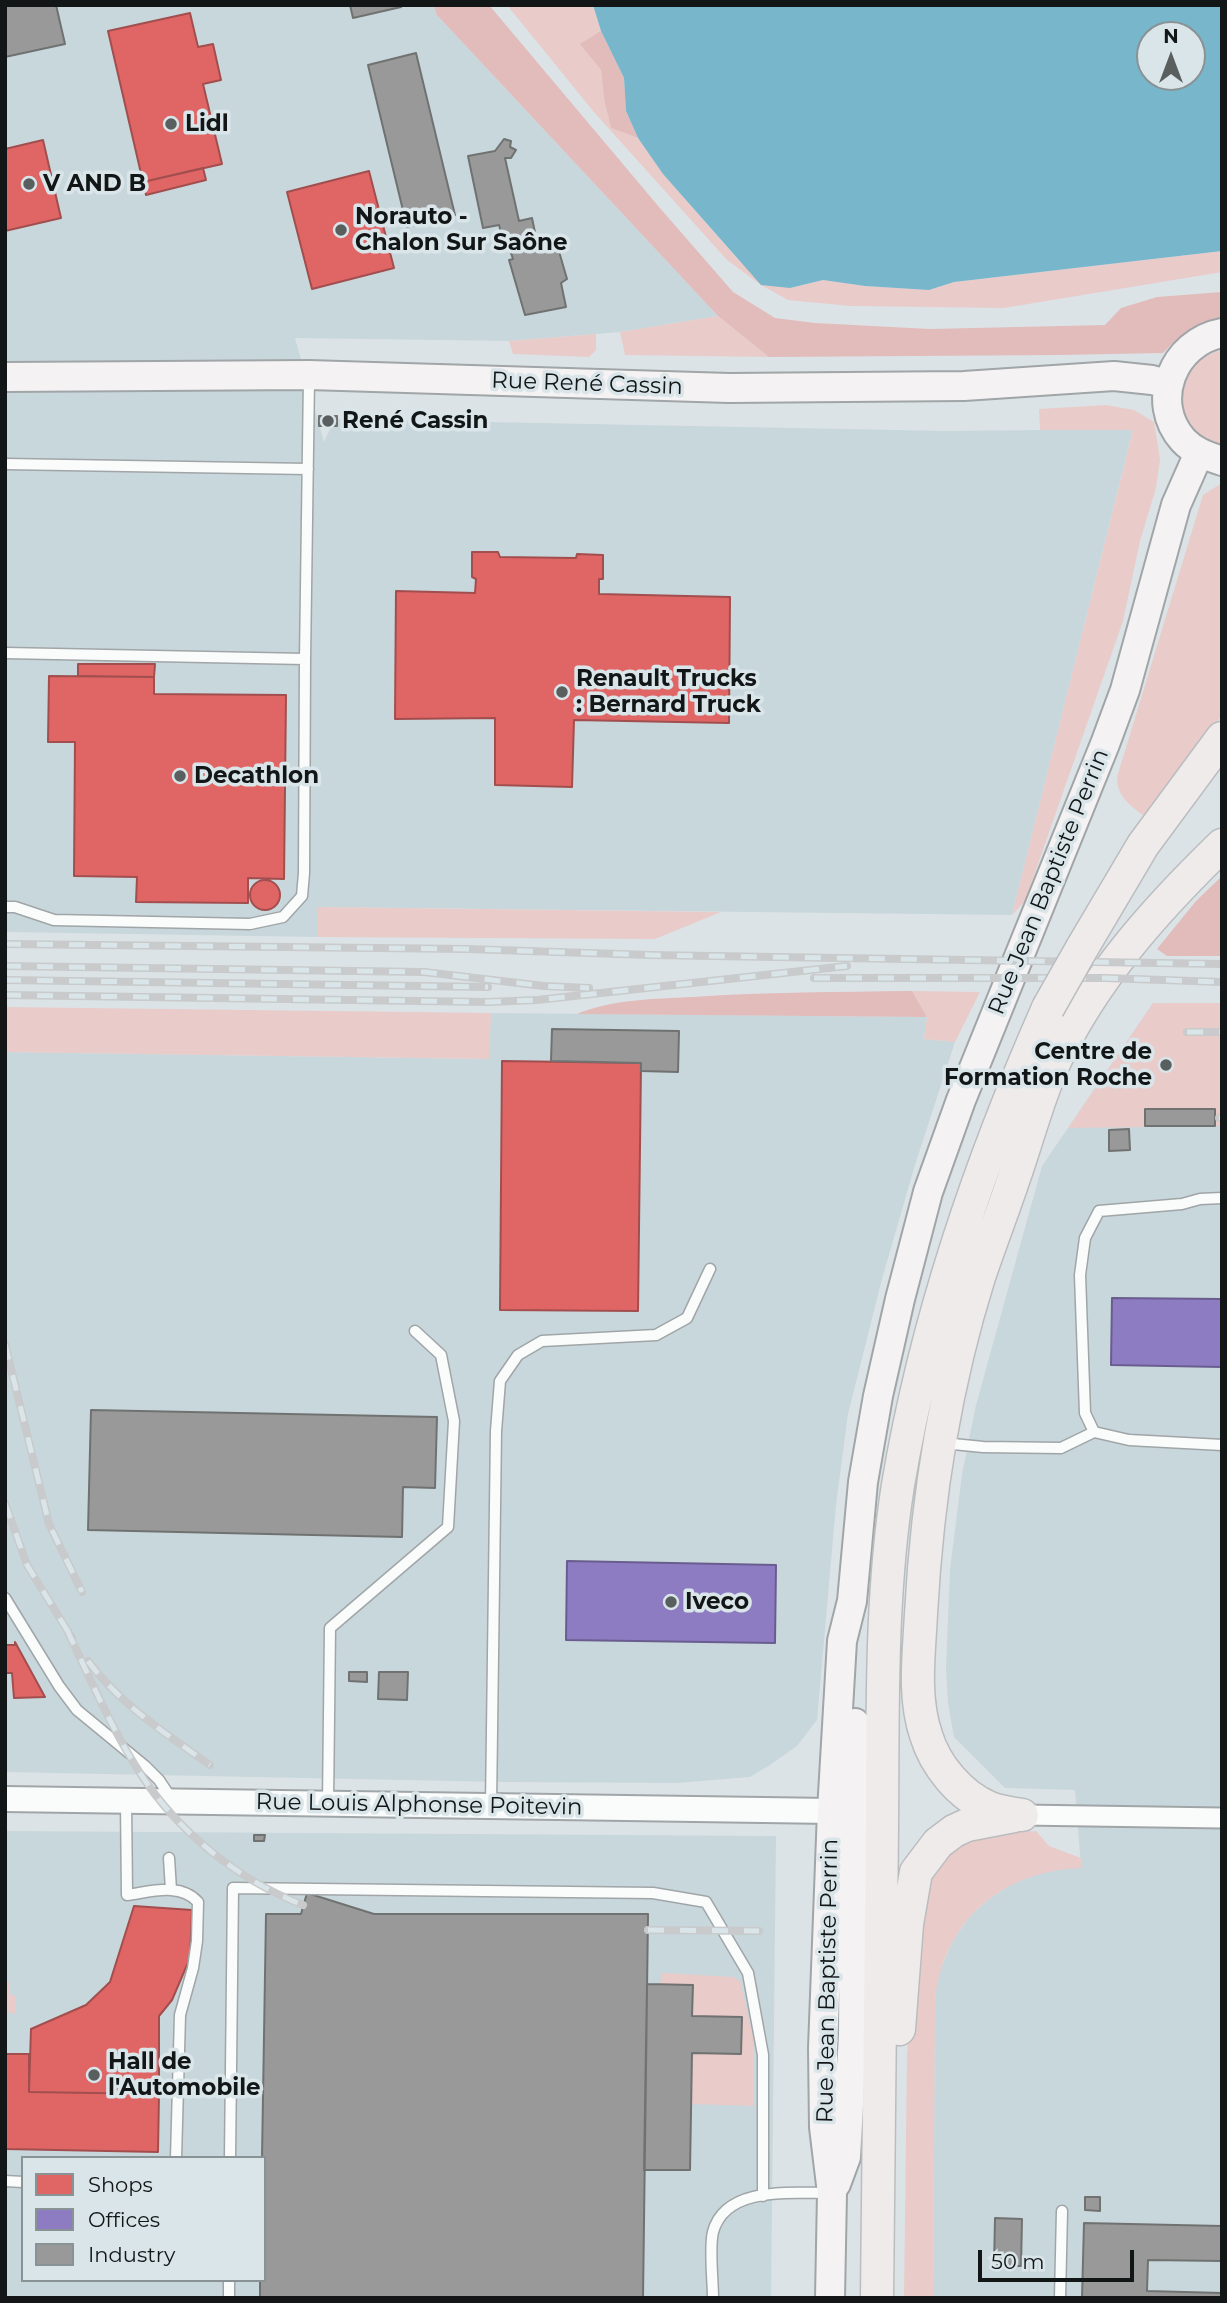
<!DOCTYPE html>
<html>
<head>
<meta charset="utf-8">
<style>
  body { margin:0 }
  #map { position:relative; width:1227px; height:2303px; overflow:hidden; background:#dce3e6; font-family:Montserrat,sans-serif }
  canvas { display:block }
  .frame { position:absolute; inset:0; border:7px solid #121617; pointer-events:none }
  .legend { position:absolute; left:21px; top:2156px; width:245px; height:126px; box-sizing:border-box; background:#d9e5e9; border:2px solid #899295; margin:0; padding:9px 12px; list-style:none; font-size:21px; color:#121617 }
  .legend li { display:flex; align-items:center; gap:14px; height:35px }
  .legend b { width:35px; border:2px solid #899295 }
  .north { position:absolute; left:1136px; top:21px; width:70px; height:70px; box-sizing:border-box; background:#d9e5e9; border:2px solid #899295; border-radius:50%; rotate:0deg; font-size:19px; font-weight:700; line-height:28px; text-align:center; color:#121617 }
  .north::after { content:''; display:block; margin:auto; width:24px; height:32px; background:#595e5f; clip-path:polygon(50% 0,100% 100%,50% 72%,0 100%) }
  .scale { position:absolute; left:978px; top:2250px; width:156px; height:32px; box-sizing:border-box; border:4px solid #121617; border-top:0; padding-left:9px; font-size:21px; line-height:24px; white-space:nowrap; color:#121617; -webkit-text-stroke:5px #d9e5e9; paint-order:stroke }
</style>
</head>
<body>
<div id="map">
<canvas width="1227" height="2303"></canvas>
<div class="frame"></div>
<ul class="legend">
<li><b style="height:19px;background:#e06666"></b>Shops</li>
<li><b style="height:19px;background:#8e7cc3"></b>Offices</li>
<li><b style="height:19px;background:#999"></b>Industry</li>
</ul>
<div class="north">N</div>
<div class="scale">50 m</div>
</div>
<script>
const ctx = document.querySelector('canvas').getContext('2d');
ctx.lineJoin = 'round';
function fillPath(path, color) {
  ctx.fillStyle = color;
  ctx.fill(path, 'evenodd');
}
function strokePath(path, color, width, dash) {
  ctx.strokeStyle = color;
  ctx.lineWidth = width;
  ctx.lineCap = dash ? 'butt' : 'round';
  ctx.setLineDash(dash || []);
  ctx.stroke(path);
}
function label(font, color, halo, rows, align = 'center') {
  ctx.font = font + ' Montserrat,sans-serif';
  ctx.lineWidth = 7;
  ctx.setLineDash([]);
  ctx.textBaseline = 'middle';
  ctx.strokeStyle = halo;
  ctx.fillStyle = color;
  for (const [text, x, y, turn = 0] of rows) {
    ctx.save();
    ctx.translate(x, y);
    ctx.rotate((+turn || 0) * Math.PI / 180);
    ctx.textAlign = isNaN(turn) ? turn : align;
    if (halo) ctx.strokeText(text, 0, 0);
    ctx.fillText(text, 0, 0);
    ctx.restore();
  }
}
const built = new Path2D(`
  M5 5H434L436 14 718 316 620 332 509 341 295 338 324 442 335 419 947 431 1133 429 1012 915 318 907V937L5 932Z
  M1153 1003H1222V2298H933L935 2001 937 1978 953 1940 970 1916 989 1899 1010 1885 1034 1875 1058 1869 1081 1867 1075 1790 1005 1788 954 1737 948 1703 946 1667 950 1569 962 1474 976 1405 1042 1166Z
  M491 1013 927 1017 924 1039 955 1042 915 1165 882 1279 848 1414 836 1505 817 1720 797 1746 770 1765 750 1777 677 1783 502 1782 5 1772V1052L488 1059Z
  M5 1831 776 1836 771 2298H5ZM23 2158H264V2280H23Z`);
const green = new Path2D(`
  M507 5H593L601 31 581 44 601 70 604 99 611 128 638 138 663 174 741 263 790 288 823 280 865 286 929 290 954 282 1222 251V272L1004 308 850 306 788 300 761 285 727 260 593 111Z
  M718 316 769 357 625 355 620 332Z
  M596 334V350L589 357 513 354 509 341Z
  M1222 350V446C1217 444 1211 443 1206 440 1177 425 1175 384 1197 362 1204 356 1213 353 1222 350Z
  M1106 405 1134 410 1154 422 1160 459 1156 488 1140 541 1123 621 1025 901 1012 915 1133 430H1040L1039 409Z
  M1222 483V715L1145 817C1130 805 1117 797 1117 777L1203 495Z
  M318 907 721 912 655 939 318 937Z
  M912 991 980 992 955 1042 924 1039 927 1017Z
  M1153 1003H1222V1126L1068 1128Z
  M5 1007 491 1013 489 1059 5 1052Z
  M1036 1831 1049 1846 1081 1858V1868C1002 1871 943 1921 935 2001L933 2298H904L907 2056 916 1931 934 1870 956 1846 978 1834Z
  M662 1973 733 1977 740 1981 754 2041V2106L691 2104 692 2053 741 2054 742 2017 692 2016V1985H660Z
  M5 1982H10V1995L15 1996 16 2014 5 2011Z`);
const forest = new Path2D(`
  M434 5H489L659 207 733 292 775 318 815 323 930 329 1105 325 1121 308 1157 297 1222 292V317C1193 325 1184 332 1163 353L1058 355 769 357 718 316 436 14Z
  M601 31 624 78 626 111 638 138 611 128 604 99 601 70 580 44Z
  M1222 876V956H1167L1157 949 1196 901Z
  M912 991 927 1017 577 1014C614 999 653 999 693 997 766 992 839 992 912 991Z`);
const water = new Path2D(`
  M593 5H1222V251L954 282 929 290 865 286 823 280 790 288 761 285 663 174 638 138 626 111 624 78 601 31ZM1150 35H1192V77H1150Z`);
const shops = new Path2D(`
  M190 13 198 47 213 44 221 80 203 84 222 164 143 182 108 31Z
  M43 140 61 218 5 231V149Z
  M203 168 206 180 146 195 143 182Z
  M369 171 394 268 312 289 287 192Z
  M472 552H498L500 557 576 558 577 554 603 555V579H599V594L730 597 729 723 574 720 572 787 495 785V718L395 719 396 591 475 593 476 579 472 577Z
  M78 664H155L154 677 78 676Z
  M49 676 154 677V694L286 695 284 879 248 878V903L136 902 137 877 74 876 75 742H48Z
  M250 895a15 15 0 1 1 30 0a15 15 0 1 1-30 0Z
  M502 1061 641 1063 638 1311 500 1310Z
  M15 1642 45 1697 14 1698 12 1673H5V1645H15Z
  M134 1906 192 1910 190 1958 172 2000 159 2016V2094L29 2092 31 2029 86 2005 110 1982Z
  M5 2054H29V2092L159 2094 158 2152 5 2149Z`);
const offices = new Path2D(`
  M1112 1298 1222 1299V1367L1111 1365Z
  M567 1561 776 1565 775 1643 566 1640Z`);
const industry = new Path2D(`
  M5 5H56L65 44 5 57Z
  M350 5H400L401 7 353 18Z
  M416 53 455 215 407 227 368 65Z
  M504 139 511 141 510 147 516 150 511 158H505L519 221 532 218 537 242 550 239 554 250 558 248 567 279 561 283 566 307 525 315 509 260 513 259 509 247 505 248 499 225 483 228 468 156 495 151Z
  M319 416H337V426H319Z
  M552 1029 679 1031 678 1072 641 1071V1063L551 1061Z
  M1145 1109H1215V1126H1145Z
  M1129 1129 1130 1150 1109 1151V1130Z
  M91 1410 437 1417 435 1488 403 1487 402 1537 88 1530Z
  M349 1672H367V1682L349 1681Z
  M379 1672H408L407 1700 378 1699Z
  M254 1835H265L264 1841H254Z
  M307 1893 374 1914H648L643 2298H260V2280H264V2158H262L266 1914H301Z
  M647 1984 693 1985 692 2016 742 2017 741 2054 692 2053 690 2170H644Z
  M1085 2197H1100V2211L1085 2210Z
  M995 2218 1022 2219 1021 2266H994Z
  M1084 2223 1222 2226V2261L1148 2260 1147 2291 1222 2293V2298H1082Z`);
const service = new Path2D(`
  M5 464 308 469
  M5 653 305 659 309 378
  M5 907H15L54 920 250 924 283 917 302 896 304 873 305 659
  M1222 1198 1200 1199 1182 1204 1099 1211 1085 1238 1080 1275 1085 1413 1094 1432 1129 1440 1222 1445
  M943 1443 983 1447 1061 1448 1094 1432
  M5 1598 59 1686 77 1710 145 1766 159 1780 171 1798
  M126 1802 127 1895C150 1892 180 1882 198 1902L197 1941 193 1968 180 2015 176 2158
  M328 1803 330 1628 448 1527 454 1421 441 1355 415 1331
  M491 1805 496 1431 500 1381 518 1355 542 1341 656 1335 687 1318 710 1269
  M169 1858 171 1890
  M230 2158 233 1888 653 1893 706 1902 748 1973 763 2055V2196
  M5 2181 23 2182
  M229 2298V2280
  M713 2298C713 2280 709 2247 713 2232 725 2186 791 2193 828 2193
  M1060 2298 1062 2211`);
const minor = new Path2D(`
  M1022 1815 1222 1818`);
const tertiary = new Path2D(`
  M5 1799 832 1811`);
const secondary = new Path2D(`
  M1222 333C1173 342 1149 402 1183 440 1194 452 1208 456 1222 461
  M5 377 309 375 729 388 964 386 1114 376 1152 380 1168 384
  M836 2184 846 2157 853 2035 855 1723
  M830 2298 832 2193 824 2127 823 2048 832 1811 842 1641 852 1601 863 1482 878 1396 900 1299 928 1192 961 1100 1105 744 1125 690 1176 505 1199 453`);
const primary = new Path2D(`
  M1082 948 1143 845 1222 738
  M1022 1815C1011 1813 1000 1812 990 1808 960 1796 935 1765 926 1735 913 1697 919 1654 921 1614 927 1501 945 1385 979 1277 990 1244 1003 1211 1014 1178 1027 1141 1038 1098 1054 1063 1093 979 1156 909 1222 845
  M899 2029 907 1924 916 1872 938 1843 954 1831 967 1825 1014 1816
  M877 2298C879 2141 880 1985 882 1828 883 1715 880 1598 898 1485 926 1319 980 1162 1048 1008`);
const rail = new Path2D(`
  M5 944 467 949 649 955 1222 964
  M5 966 424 972 544 986 589 988
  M814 978H1105L1222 982
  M5 980 488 987
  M5 995 488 1002 537 1000 847 966
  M1187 1032H1222
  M1219 1118H1222
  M5 1344 49 1524 82 1592
  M5 1503 27 1565 72 1638
  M67 1630C90 1678 111 1728 140 1773 178 1832 238 1880 303 1905
  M88 1661C121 1705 166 1734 210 1765
  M648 1930 759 1931`);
const primaryBridge = new Path2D(`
  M1048 1008 1082 948`);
const markers = [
  [171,124,7,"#595e5f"],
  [29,184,7,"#595e5f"],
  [341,230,7,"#595e5f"],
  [328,421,7,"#595e5f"],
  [562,692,7,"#595e5f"],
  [180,776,7,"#595e5f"],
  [1166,1065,7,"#595e5f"],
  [671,1602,7,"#595e5f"],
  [94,2075,7,"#595e5f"]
];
const poiNames = [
  ["Lidl",185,124],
  ["V AND B",43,184],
  ["Norauto -",355,217],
  ["Chalon Sur Saône",355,243],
  ["René Cassin",342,421],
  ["Renault Trucks",576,679],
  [": Bernard Truck",576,705],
  ["Decathlon",194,776],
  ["Centre de",1152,1052,"right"],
  ["Formation Roche",1152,1078,"right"],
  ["Iveco",685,1602],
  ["Hall de",108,2062],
  ["l'Automobile",108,2088]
];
const streetNames = [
  ["Rue René Cassin",587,384,2],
  ["Rue Jean Baptiste Perrin",1049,882,-68],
  ["Rue Louis Alphonse Poitevin",419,1805,1],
  ["Rue Jean Baptiste Perrin",828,1981,-89]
];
fillPath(built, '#c8d7dc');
fillPath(green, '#e9cbca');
fillPath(forest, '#e2bbbb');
fillPath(water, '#78b6cb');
fillPath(shops, '#e06666');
strokePath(shops, '#a24e4e', 2);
fillPath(offices, '#8e7cc3');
strokePath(offices, '#695d8f', 2);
fillPath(industry, '#999');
strokePath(industry, '#707272', 2);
strokePath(service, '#a0a5a7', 13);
strokePath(minor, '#a0a5a7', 23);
strokePath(tertiary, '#a0a5a7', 28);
strokePath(secondary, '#a0a5a7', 32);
strokePath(primary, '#babdbf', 35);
strokePath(service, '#fafbfb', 10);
strokePath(minor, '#fafbfb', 19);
strokePath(tertiary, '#fafbfb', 24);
strokePath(secondary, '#f5f2f3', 28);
strokePath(primary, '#f0ebeb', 32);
strokePath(rail, '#c8cacb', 8);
strokePath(rail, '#d9e5e9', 5, [16]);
strokePath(primaryBridge, '#babdbf', 35, []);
strokePath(primaryBridge, '#f0ebeb', 32);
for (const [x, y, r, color] of markers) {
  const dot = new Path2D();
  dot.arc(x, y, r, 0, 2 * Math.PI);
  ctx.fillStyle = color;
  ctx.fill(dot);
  strokePath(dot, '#d9e5e9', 2.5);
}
label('bold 23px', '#121617', '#d9e5e9', poiNames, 'left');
label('23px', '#121617', '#d9e5e9', streetNames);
</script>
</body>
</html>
